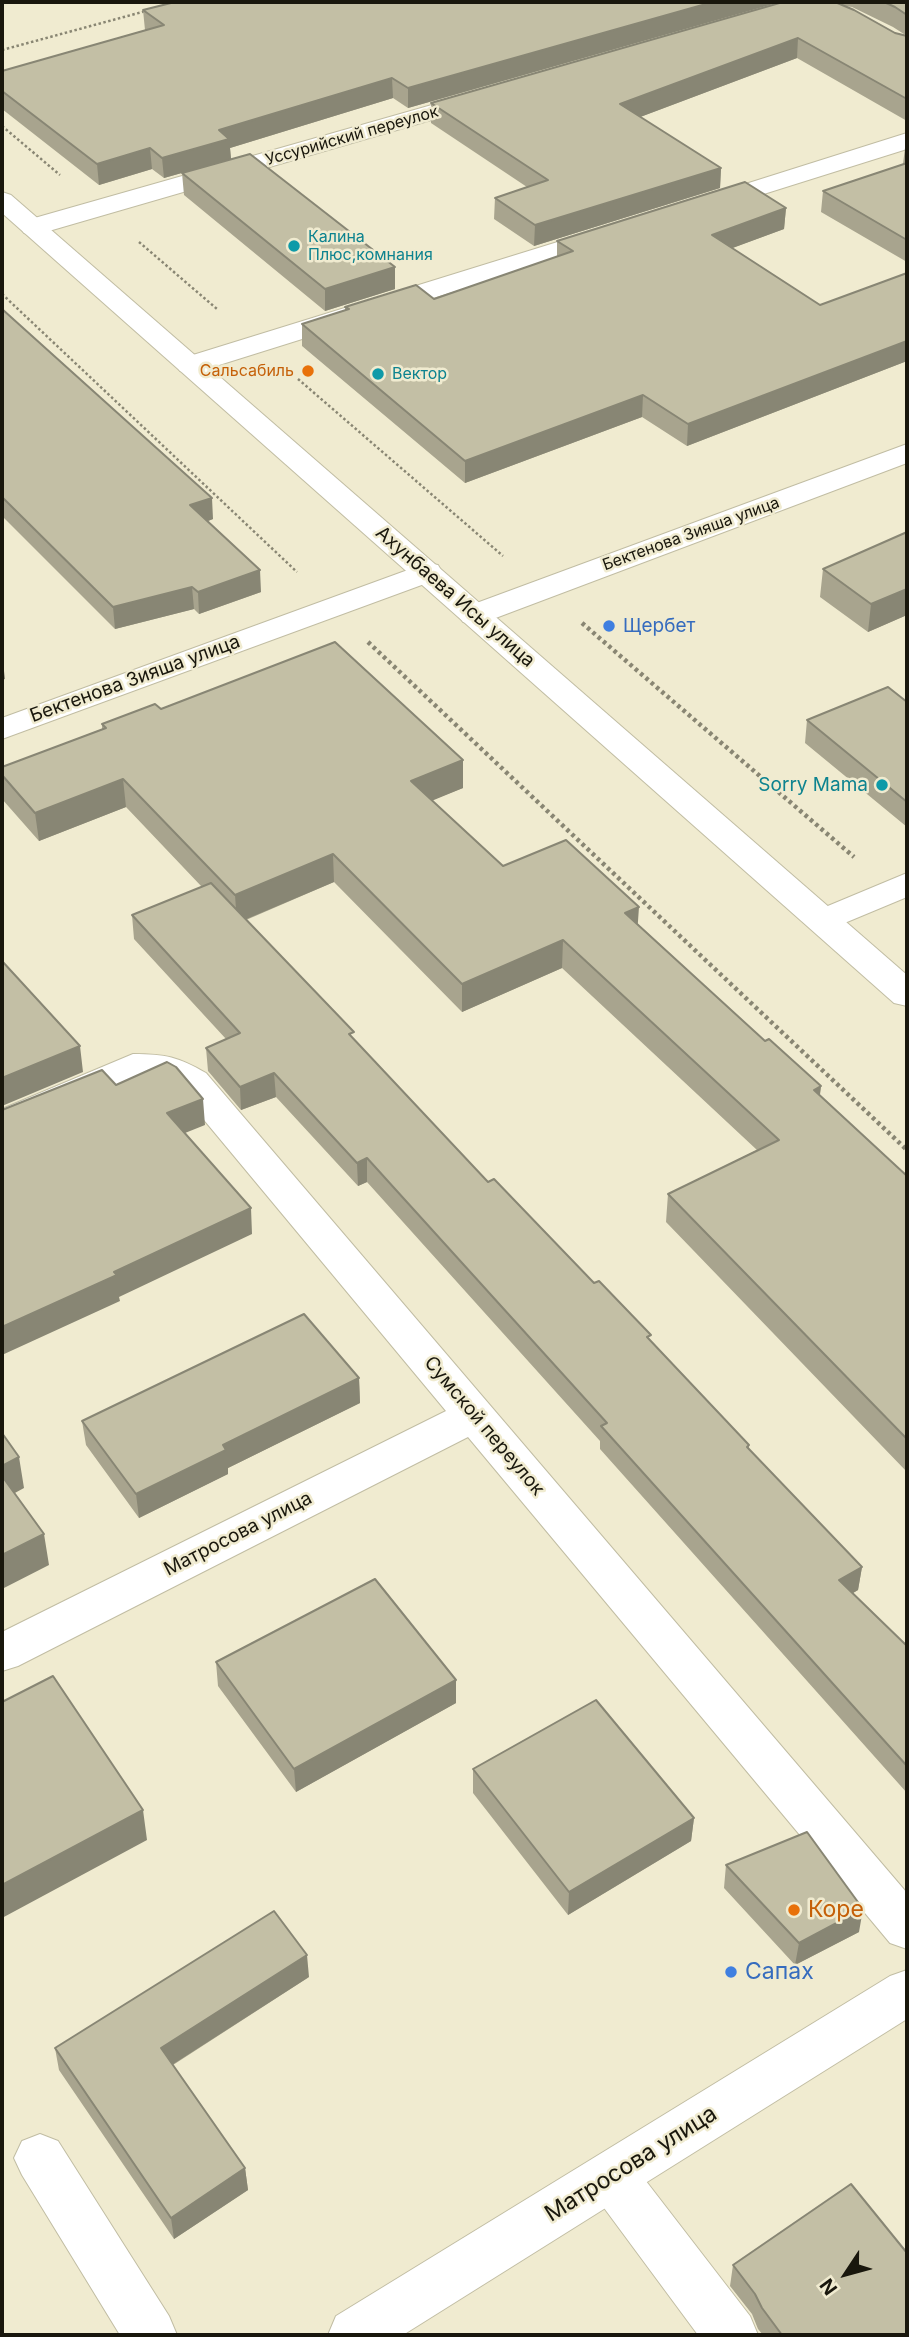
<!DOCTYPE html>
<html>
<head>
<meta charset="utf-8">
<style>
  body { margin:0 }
  #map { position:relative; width:909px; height:2337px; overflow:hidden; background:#f0ebd0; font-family:Inter,sans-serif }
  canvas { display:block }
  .frame { position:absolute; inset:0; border:4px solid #19170d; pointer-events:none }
  .north { position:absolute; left:811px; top:2239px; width:70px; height:70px; -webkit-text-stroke:5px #f0ebd0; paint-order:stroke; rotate:234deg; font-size:19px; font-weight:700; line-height:28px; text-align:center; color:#19170d }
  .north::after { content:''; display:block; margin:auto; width:24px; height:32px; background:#19170d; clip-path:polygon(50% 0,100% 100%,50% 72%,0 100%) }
</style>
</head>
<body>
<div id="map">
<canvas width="909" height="2337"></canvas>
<div class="frame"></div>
<div class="north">N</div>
</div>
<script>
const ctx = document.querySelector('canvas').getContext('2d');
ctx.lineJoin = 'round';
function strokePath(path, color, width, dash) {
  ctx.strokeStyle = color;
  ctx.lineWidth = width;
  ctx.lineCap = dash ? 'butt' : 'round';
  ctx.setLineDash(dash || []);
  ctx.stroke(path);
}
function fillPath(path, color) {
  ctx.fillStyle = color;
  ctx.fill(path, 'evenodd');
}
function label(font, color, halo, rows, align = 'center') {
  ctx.font = font + ' Inter,sans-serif';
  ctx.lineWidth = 5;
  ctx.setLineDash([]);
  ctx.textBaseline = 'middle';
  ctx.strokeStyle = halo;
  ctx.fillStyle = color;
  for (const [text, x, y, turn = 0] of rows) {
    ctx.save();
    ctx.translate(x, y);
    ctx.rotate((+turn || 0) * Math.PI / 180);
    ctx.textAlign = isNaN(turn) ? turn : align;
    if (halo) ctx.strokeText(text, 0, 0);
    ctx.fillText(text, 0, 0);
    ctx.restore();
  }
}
const pathFar1 = new Path2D(`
  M2 50 146 11
  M2 126 60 175
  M139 242 217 309
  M2 294 297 572
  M298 379 503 556`);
const path = new Path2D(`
  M582 623 854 857
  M368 642 907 1150`);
const service = new Path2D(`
  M40 2134 58 2141 169 2316 177 2335H120L22 2175 14 2158 22 2141Z
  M611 2152 629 2159 750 2316 758 2335H698L593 2193 585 2176 593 2159Z`);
const minor = new Path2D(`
  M481 91 490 93 493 98 490 103 42 233 33 235 24 233 20 227 24 221Z
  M907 133V149L716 209 707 212 698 209 694 204 698 199Z
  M606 227 615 229 619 235 615 241 200 371 190 373 180 371 176 365 180 359Z
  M907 444V463L485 622 474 624 463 622 458 615 463 608Z
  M427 563 438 565 442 572 438 579 2 739V718Z
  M907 873V897L823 932 811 929 805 921 811 913Z
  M133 1054C166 1054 178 1057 206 1073L907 1893V1949L890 1943 468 1437 18 1666 2 1671V1632L446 1411 180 1091 160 1080H138L2 1137V1109Z
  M907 1970V2019L403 2335H328L336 2316 890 1976Z`);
const primary = new Path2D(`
  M2 192 11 195 907 975V1006L894 1003 2 213Z`);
const wall = new Path2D(`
  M175 2H780L408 108 393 98 230 148 231 159 164 178 152 169 99 185 2 109V71L145 30 143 10Z
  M783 2H907V121L797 58 640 117 721 168 720 188 534 246 494 219 495 198 527 187 431 123V103ZM845 6 852 7 893 27 907 36 895 33Z
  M907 147V262L821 212 823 191 903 164 905 148Z
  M182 173 395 289 325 311 184 195Z
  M786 208 784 229 732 248 820 305 907 273V361L687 446 642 417 465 483 302 346V324L345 310V307L434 299 557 257V241Z
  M2 309 213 519 208 521 261 592 199 614 194 609 115 629 2 516Z
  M907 532V615L868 632 820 597 823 569Z
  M907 702V827L805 743 807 720Z
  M161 709 463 788 432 800 503 866 638 924 765 1041 821 1086 820 1095 907 1176V1472L666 1222 668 1194 757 1150 562 968 462 1012 334 882 246 920 354 1040 488 1182 594 1283 651 1341 749 1445V1449L862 1567 858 1590 853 1593 907 1646V1793L600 1449V1441L367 1182 358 1186 276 1097 241 1110 208 1071 206 1048 226 1039 134 939 132 915 202 887 126 807 39 841 2 799V767L102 729V724Z
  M359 1378 360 1403 228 1468V1474L139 1518 86 1445 82 1421Z
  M216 1662 456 1703 296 1792 218 1686Z
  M473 1769 694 1818 691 1841 568 1915 473 1793Z
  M726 1865 859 1932 795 1965 724 1888Z
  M309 1977 173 2065 245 2168 248 2190 174 2239 59 2070 55 2048Z
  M733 2265 907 2335H763L758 2329 752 2314 730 2286Z`);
const shadedWall = new Path2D(`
  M713 2H780L408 108V88Z
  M798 38 797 58 619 125 620 104Z
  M392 78 393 98 230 148 231 159 164 178 162 158 219 130Z
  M150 148 152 169 99 185 97 164Z
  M721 168 720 188 534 246 535 225Z
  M786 208 784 229 711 256 712 235Z
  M395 267V289L325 311V289Z
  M907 341V361L687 446 688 424Z
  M643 395 642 417 465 483V461Z
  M212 498 213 519 192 527 190 505Z
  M260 570 261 592 199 614 198 592Z
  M192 587 194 609 115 629 113 607Z
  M907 589V615L868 632 871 604Z
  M2 655 5 679 2 680Z
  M463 760V788L412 809 411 781Z
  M123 779 126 807 39 841 35 813Z
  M333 854 334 882 237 923 235 895Z
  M639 907 637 935 625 913Z
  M563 940 562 968 462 1012V984Z
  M80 1046 83 1072 2 1106V1078Z
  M274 1073 276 1097 241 1110 240 1087Z
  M821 1086 817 1114 814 1090Z
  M203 1099 205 1125 170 1139 167 1113Z
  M367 1158V1182L358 1186 357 1163Z
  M251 1208 252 1234 119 1297 120 1301 2 1355V1327L114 1272Z
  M359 1378 360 1403 228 1468V1474L139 1518 136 1494 223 1445Z
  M19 1457 24 1488 2 1500V1466Z
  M44 1534 49 1565 2 1589V1555Z
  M862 1567 858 1590 836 1603 839 1580Z
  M456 1680V1703L296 1792 294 1769Z
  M143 1810 147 1840 2 1918V1885Z
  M694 1818 691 1841 568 1915 569 1892Z
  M863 1909 859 1932 795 1965 799 1943Z
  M307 1955 309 1977 164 2070 161 2048Z
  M245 2168 248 2190 174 2239 171 2218Z`);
const building = new Path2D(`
  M175 2H713L408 88 392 78 219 130 229 139 162 158 150 148 97 164 2 91V71L164 25 143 10Z
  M783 2H835L854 10 895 33 907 36V99L798 38 620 104 721 168 535 225 495 198 548 180 431 103Z
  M884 2H907V15L895 7Z
  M250 154 395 267 325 289 182 173Z
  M907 163V240L823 191Z
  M745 182 786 208 712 235 820 305 907 273V341L688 424 643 395 465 461 302 324 349 309 345 307 416 285 434 299 573 251 557 241Z
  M2 309 212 498 190 505 260 570 198 592 192 587 113 607 2 497Z
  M907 532V589L871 604 823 569Z
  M335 642 463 760 411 781 503 866 566 840 639 907 625 913 765 1041 769 1039 821 1086 814 1090 907 1176V1439L668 1194 779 1140 563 940 462 984 333 854 235 895 123 779 35 813 2 775V767L106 728 102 724 155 704 161 709Z
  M888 687 907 702V802L807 720Z
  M211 883 354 1032 349 1034 488 1182 494 1179 594 1283 599 1281 651 1335 647 1337 749 1445 747 1447 862 1567 839 1580 907 1646V1766L601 1426 607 1423 367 1158 357 1163 274 1073 240 1087 206 1048 240 1033 132 915Z
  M2 961 80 1046 2 1078Z
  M167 1062 176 1067 203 1099 167 1113 251 1208 114 1272 117 1275 2 1327V1110L102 1070 116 1085Z
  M304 1314 359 1378 223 1445 226 1450 136 1494 82 1421Z
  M2 1433 19 1457 2 1466Z
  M2 1476 44 1534 2 1555Z
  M375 1579 456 1680 294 1769 216 1662Z
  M53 1676 143 1810 2 1885V1702Z
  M596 1700 694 1818 569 1892 473 1769Z
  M807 1832 863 1909 799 1943 726 1865Z
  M274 1911 307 1955 161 2048 245 2168 171 2218 55 2048Z
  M851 2184 907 2253V2335H782L762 2308 755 2294 733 2265Z`);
const markers = [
  [294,246,7,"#0f9aa8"],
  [308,371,7,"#e8710a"],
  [378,374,7,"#0f9aa8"],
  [609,626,7,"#3f7fe0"],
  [882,785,7,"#0f9aa8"],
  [794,1910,7,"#e8710a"],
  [731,1972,7,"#3f7fe0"]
];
const farStreetnames = [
  ["Уссурийский переулок",352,136,-16],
  ["Бектенова Зияша улица",691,534,-20]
];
const farCulturenames = [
  ["Калина",308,237],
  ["Плюс,комнания",308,255],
  ["Вектор",392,374]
];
const farFoodnames = [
  ["Сальсабиль",294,371]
];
const streetNames = [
  ["Ахунбаева Исы улица",455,597,41],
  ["Бектенова Зияша улица",135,679,-20],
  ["Сумской переулок",484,1426,50],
  ["Матросова улица",238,1534,-27]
];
const shopNames = [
  ["Щербет",623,626]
];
const cultureNames = [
  ["Sorry Mama",868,785]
];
const nearFoodnames = [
  ["Коре",808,1910]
];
const nearShopnames = [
  ["Сапах",745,1972]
];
const nearStreetnames = [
  ["Матросова улица",631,2164,-32]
];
strokePath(service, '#c1bda3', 2);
strokePath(minor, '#c1bda3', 2);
strokePath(primary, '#c1bda3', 2);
strokePath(pathFar1, '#898673', 2.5, [2.5, 2.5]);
strokePath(path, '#898673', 4.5, [3.5, 3.5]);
fillPath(service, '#fff');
fillPath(minor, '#fff');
fillPath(primary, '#fff');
fillPath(wall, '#a8a48e');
fillPath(shadedWall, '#888674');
fillPath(building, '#c3bfa5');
strokePath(building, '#888674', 2);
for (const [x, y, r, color] of markers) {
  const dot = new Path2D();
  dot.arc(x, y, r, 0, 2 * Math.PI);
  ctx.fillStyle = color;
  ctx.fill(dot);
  strokePath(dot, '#f0ebd0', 2.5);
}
label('16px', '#19170d', '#f0ebd0', farStreetnames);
label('16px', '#0d838f', '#f0ebd0', farCulturenames, 'left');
label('16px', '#c56008', '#f0ebd0', farFoodnames, 'right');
label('19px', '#19170d', '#f0ebd0', streetNames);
label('19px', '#366cbe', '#f0ebd0', shopNames, 'left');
label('19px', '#0d838f', '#f0ebd0', cultureNames, 'right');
label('23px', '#c56008', '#f0ebd0', nearFoodnames, 'left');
label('23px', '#366cbe', '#f0ebd0', nearShopnames, 'left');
label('23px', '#19170d', '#f0ebd0', nearStreetnames);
</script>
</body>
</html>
